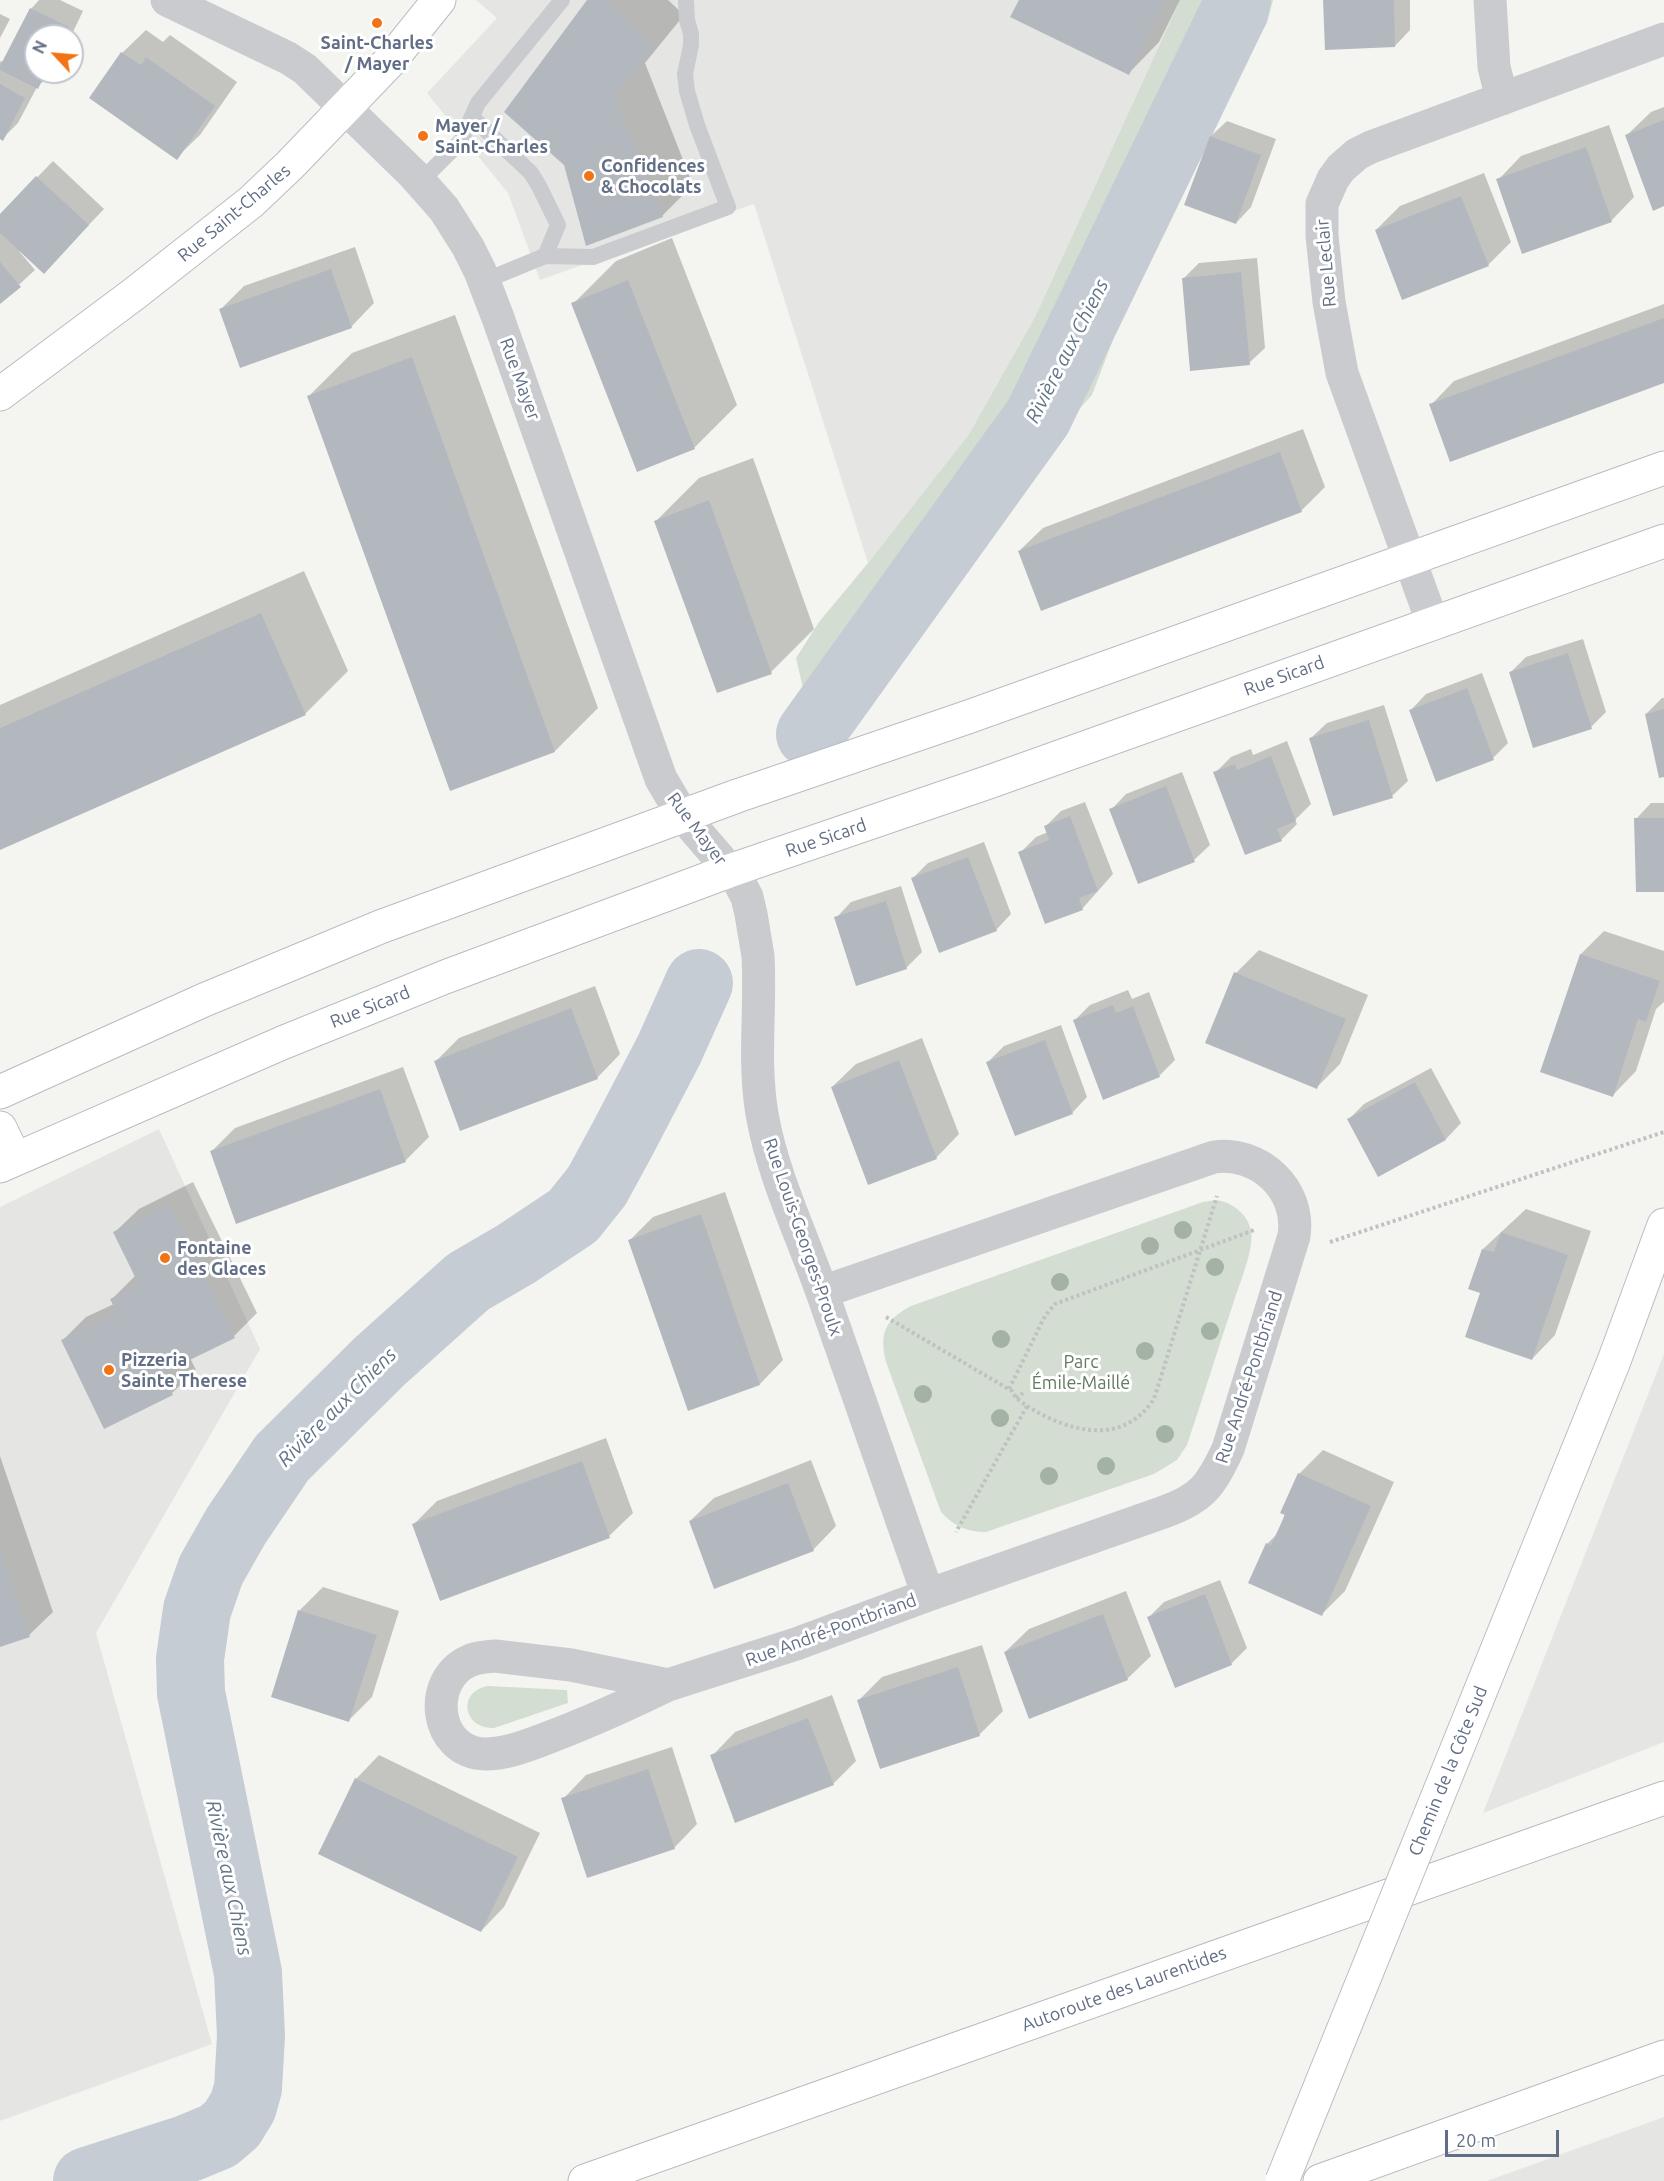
<!DOCTYPE html>
<html>
<head>
<meta charset="utf-8">
<style>
  body { margin:0 }
  #map { position:relative; width:1664px; height:2181px; overflow:hidden; background:#f4f5f1; font-family:Ubuntu,sans-serif }
  canvas { display:block }
  .north { position:absolute; left:24px; top:24px; width:60px; height:60px; box-sizing:border-box; background:#fff; border:2px solid #c0c5ce; border-radius:50%; rotate:296deg; font-size:16px; font-weight:700; line-height:24px; text-align:center; color:#616e85 }
  .north::after { content:''; display:block; margin:auto; width:21px; height:27px; background:#f27314; clip-path:polygon(50% 0,100% 100%,50% 72%,0 100%) }
  .scale { position:absolute; left:1445px; top:2130px; width:114px; height:27px; box-sizing:border-box; border:3px solid #616e85; border-top:0; padding-left:8px; font-size:18px; line-height:21px; white-space:nowrap; color:#616e85; -webkit-text-stroke:4px #fff; paint-order:stroke }
</style>
</head>
<body>
<div id="map">
<canvas width="1664" height="2181"></canvas>
<div class="north">N</div>
<div class="scale">20 m</div>
</div>
<script>
const ctx = document.querySelector('canvas').getContext('2d');
ctx.lineJoin = 'round';
function fillPath(path, color) {
  ctx.fillStyle = color;
  ctx.fill(path, 'evenodd');
}
function strokePath(path, color, width, dash) {
  ctx.strokeStyle = color;
  ctx.lineWidth = width;
  ctx.lineCap = dash ? 'butt' : 'round';
  ctx.setLineDash(dash || []);
  ctx.stroke(path);
}
function label(font, color, halo, rows, align = 'center') {
  ctx.font = font + ' Ubuntu,sans-serif';
  ctx.lineWidth = 6;
  ctx.setLineDash([]);
  ctx.textBaseline = 'middle';
  ctx.strokeStyle = halo;
  ctx.fillStyle = color;
  for (const [text, x, y, turn = 0] of rows) {
    ctx.save();
    ctx.translate(x, y);
    ctx.rotate((+turn || 0) * Math.PI / 180);
    ctx.textAlign = isNaN(turn) ? turn : align;
    if (halo) ctx.strokeText(text, 0, 0);
    ctx.fillText(text, 0, 0);
    ctx.restore();
  }
}
const built = new Path2D(`
  M476 0H1180L1035 317 969 434 868 563 754 204 540 280 508 193 427 93 497 18Z
  M159 1129 260 1349 96 1633 212 2044 0 2121V1207Z
  M1664 1354V1742L1483 1813Z
  M1664 2117V2181H1487Z`);
const green = new Path2D(`
  M1180 0H1273L1267 23 1228 85 1155 229 1092 395 1031 462 868 672 839 694 803 688 796 658 819 622 868 563 969 434 1035 317Z
  M1216 1200C1232 1202 1248 1214 1251 1231 1254 1250 1240 1282 1234 1301 1218 1349 1203 1397 1187 1445L1177 1460 1154 1474 986 1532C966 1532 954 1526 941 1512L886 1362C879 1333 885 1320 911 1306L1203 1202Z
  M488 1686 567 1690 568 1703 494 1728C463 1729 457 1691 488 1686Z`);
const shadow = new Path2D(`
  M39 0H60L83 11 71 36H36V72H53L37 87 18 123 2 139 0 137V61L3 62 31 9Z
  M589 0H668L684 15 645 63 693 185 662 216 587 244Z
  M1020 0H1180L1159 42 1129 73Z
  M1325 0H1410V30L1395 46Z
  M0 14 10 19 0 38Z
  M146 30 163 42 170 35 237 82 200 135 176 158 122 53Z
  M1664 107V205L1627 135 1651 112Z
  M1227 121 1276 139 1251 207 1236 223 1211 136Z
  M1609 125 1634 197 1611 221 1498 180 1521 156Z
  M53 161 104 209 59 256 21 250 19 251 35 270 0 302V216Z
  M1484 173 1511 242 1488 265 1376 230 1400 206Z
  M672 238 737 405 694 448 573 304 616 261Z
  M355 247 374 303 351 327 221 309 244 286Z
  M1257 258 1265 348 1249 363 1183 279 1199 263Z
  M1664 304V382L1431 405 1454 381Z
  M455 315 598 708 555 751 451 789 309 396 352 353Z
  M1303 429 1325 487 1301 511 1019 551 1043 528Z
  M753 458 814 629 771 672 656 521 699 478Z
  M304 571 348 671 305 714 0 848V705Z
  M1583 639 1606 712 1591 727 1510 673 1526 657Z
  M1482 673 1508 743 1493 758 1411 710 1426 694Z
  M1662 698H1664V776L1646 714Z
  M1384 705 1408 781 1392 796 1311 738 1327 723Z
  M1287 741 1311 804 1295 820 1297 824 1281 840 1215 773 1231 757 1251 749 1253 755Z
  M1182 772 1210 845 1194 860 1111 810 1126 794Z
  M1085 802 1113 874 1082 909 1020 853 1036 837 1048 832 1045 827 1061 811Z
  M1651 803H1664V890L1636 819Z
  M984 842 1011 914 996 930 912 879 928 863Z
  M901 886 922 952 906 968 836 918 851 902Z
  M1604 931 1664 951V1002L1656 1009 1636 1071 1613 1095 1581 954Z
  M1259 950 1368 995 1340 1064 1316 1088 1236 973Z
  M595 986 620 1054 597 1078 436 1061 459 1038Z
  M1128 990 1132 999 1149 992 1175 1060 1159 1076 1074 1021 1090 1005Z
  M1061 1025 1087 1097 1072 1113 988 1062 1004 1046Z
  M922 1038 959 1134 936 1158 832 1087 856 1064Z
  M403 1067 429 1137 405 1161 212 1151 235 1128Z
  M1431 1068 1461 1123 1446 1139 1378 1175 1349 1119 1364 1104Z
  M193 1182 257 1313 234 1336 190 1358 196 1370 172 1393 104 1427 62 1341 86 1317 114 1304 112 1299 136 1275 115 1232 139 1209Z
  M725 1192 783 1360 760 1384 689 1409 630 1240 653 1217Z
  M1526 1209 1591 1231 1555 1335 1532 1359 1482 1292 1483 1249Z
  M606 1438 633 1513 609 1536 441 1599 414 1524 437 1501Z
  M1323 1450 1394 1482 1345 1591 1321 1615 1267 1544 1278 1533 1299 1474Z
  M0 1456 53 1612 29 1635 0 1645Z
  M811 1460 836 1526 813 1550 690 1521 714 1498Z
  M1220 1580 1247 1648 1231 1664 1149 1617 1164 1602Z
  M323 1587 399 1611 372 1697 349 1720 299 1611Z
  M1126 1591 1151 1656 1127 1679 1005 1652 1029 1629Z
  M982 1645 1003 1711 979 1735 859 1700 882 1677Z
  M832 1695 856 1761 833 1784 712 1756 735 1732Z
  M672 1747 697 1824 674 1848 563 1799 586 1775Z
  M379 1755 540 1833 504 1907 481 1931 356 1779Z`);
const river = new Path2D(`
  M810 734 1038 417 1234 12 1237 0
  M87 2181 189 2148 218 2136 232 2124 243 2106 248 2088 251 2036 248 1973 191 1693 190 1659 197 1610 211 1570 236 1526 282 1458 380 1361 468 1282 516 1254 573 1216 597 1186 622 1140 669 1050 699 983`);
const building = new Path2D(`
  M587 0H606L654 47 615 95 663 217 586 246 564 165 504 112Z
  M1019 0H1165L1129 75 1010 17Z
  M1323 0H1394L1395 47 1325 50Z
  M30 8 69 27 64 36H36V72H46L38 89 0 70V66Z
  M121 52 141 65 146 57 215 106 177 160 89 98Z
  M0 84 25 98 3 141 0 139Z
  M1664 120V206L1653 211 1625 135Z
  M1210 136 1261 155 1236 224 1184 205Z
  M1586 147 1612 222 1522 254 1496 179Z
  M36 176 89 225 44 274 0 233V214Z
  M1461 196 1489 266 1402 300 1375 230Z
  M0 262 21 287 0 304Z
  M331 269 352 328 240 368 219 309Z
  M1241 272 1250 365 1190 371 1182 278Z
  M628 280 695 449 637 472 571 303Z
  M1664 318V383L1450 462 1429 404Z
  M412 357 555 752 450 791 307 396Z
  M1280 452 1302 512 1041 611 1018 551Z
  M709 500 772 674 717 693 654 521Z
  M261 613 306 715 0 850V728Z
  M1568 653 1592 729 1533 748 1509 672Z
  M1467 688 1494 760 1436 782 1409 710Z
  M1664 709V777L1659 778 1645 714Z
  M1369 720 1393 798 1333 816 1309 738Z
  M1271 756 1296 821 1277 829 1282 841 1245 855 1213 772 1235 764 1237 770Z
  M1166 786 1195 862 1138 884 1109 809Z
  M1070 816 1098 891 1079 898 1083 910 1045 924 1018 852 1049 840 1044 826Z
  M1634 818H1664V892H1636Z
  M968 857 997 931 939 953 911 878Z
  M886 901 907 969 856 986 834 917Z
  M1580 954 1660 981 1646 1022 1638 1019 1613 1097 1540 1072Z
  M1234 972 1346 1019 1317 1089 1205 1043Z
  M1113 1005 1116 1013 1133 1006 1160 1077 1103 1100 1073 1020Z
  M571 1008 598 1079 460 1131 434 1061Z
  M1045 1040 1073 1114 1015 1136 986 1062Z
  M899 1060 937 1159 868 1185 831 1087Z
  M1415 1082 1446 1140 1378 1177 1347 1119Z
  M380 1089 406 1162 236 1224 210 1151Z
  M169 1204 235 1338 163 1373 173 1395 104 1429 61 1340 117 1313 110 1299 139 1285 113 1232Z
  M701 1214 760 1385 688 1411 628 1240Z
  M1501 1232 1568 1255 1532 1360 1465 1337 1480 1293 1468 1289 1482 1249 1494 1252Z
  M582 1461 610 1538 440 1601 412 1524Z
  M1298 1473 1371 1506 1322 1616 1248 1583 1266 1543 1271 1545 1285 1515 1280 1513Z
  M788 1483 814 1551 714 1589 689 1521Z
  M0 1549 30 1637 0 1647Z
  M1205 1594 1232 1665 1175 1688 1147 1617Z
  M298 1610 377 1635 349 1722 271 1697Z
  M1103 1614 1128 1680 1029 1719 1004 1652Z
  M958 1667 980 1736 880 1769 857 1700Z
  M808 1718 834 1785 735 1823 710 1755Z
  M648 1769 675 1849 587 1878 561 1798Z
  M355 1778 518 1857 481 1932 318 1854Z`);
const path = new Path2D(`
  M1330 1242 1664 1132
  M886 1317 1012 1391 1016 1398 1027 1406 956 1532
  M1009 1389 1045 1316 1055 1304 1254 1230
  M1016 1398 1023 1393
  M1027 1406C1069 1432 1122 1447 1154 1399L1217 1196`);
const lane = new Path2D(`
  M472 117 531 173 539 186 558 225 545 256 484 281
  M420 182 461 141 478 103 562 0
  M545 256 593 257 728 207 697 125 687 91 685 74 691 45V34L687 20 686 0`);
const street = new Path2D(`
  M167 0 288 58 305 69 414 175 444 209 468 247 480 271 498 318 661 779 683 816 738 880 747 897 751 914 758 956C761 1009 753 1061 762 1114 773 1177 802 1235 823 1295 858 1395 893 1495 928 1595
  M1490 0 1494 67 1502 99
  M1433 624 1342 373 1329 302 1322 236V204L1333 179 1341 168 1357 154 1371 147 1664 39
  M495 1656 571 1665 668 1685C627 1705 585 1724 542 1740 523 1747 505 1754 485 1754 434 1753 426 1680 469 1661 477 1657 486 1657 495 1656Z
  M668 1685 796 1644 928 1595 1164 1512C1203 1498 1211 1485 1228 1449L1294 1236C1301 1189 1259 1151 1214 1157L822 1292`);
const secondary = new Path2D(`
  M0 394 134 294 251 202 290 165 390 61 439 0
  M0 1092 204 1000 380 927 737 796 968 717 1664 468
  M0 1128 15 1159
  M0 1166 282 1043 445 977 729 871 989 782 1664 541
  M1429 1818 1614 1361 1664 1225`);
const highway = new Path2D(`
  M585 2181 1664 1798
  M1320 2181 1664 2057`);
const secondaryBridge = new Path2D(`
  M1282 2181 1429 1818`);
const trees = [
  [1183,1230],
  [1150,1246],
  [1215,1267],
  [1060,1282],
  [1210,1331],
  [1001,1339],
  [1145,1351],
  [923,1394],
  [1000,1418],
  [1165,1434],
  [1106,1466],
  [1049,1476]
];
const markers = [
  [377,23,6,"#f27314"],
  [423,136,6,"#f27314"],
  [589,176,6,"#f27314"],
  [165,1258,6,"#f27314"],
  [109,1370,6,"#f27314"]
];
const poiNames = [
  ["Saint-Charles",377,43,"center"],
  ["/ Mayer",377,64,"center"],
  ["Mayer /",435,126],
  ["Saint-Charles",435,147],
  ["Confidences",601,166],
  ["& Chocolats",601,187],
  ["Fontaine",177,1248],
  ["des Glaces",177,1269],
  ["Pizzeria",121,1360],
  ["Sainte Therese",121,1381]
];
const streetNames = [
  ["Rue Saint-Charles",234,213,-40],
  ["Rue Leclair",1326,263,-95],
  ["Rue Mayer",520,379,70],
  ["Rue Sicard",1284,676,-20],
  ["Rue Mayer",697,829,53],
  ["Rue Sicard",826,838,-19],
  ["Rue Sicard",370,1007,-22],
  ["Rue Louis-Georges-Proulx",803,1237,71],
  ["Rue André-Pontbriand",1249,1377,-72],
  ["Rue André-Pontbriand",831,1630,-20],
  ["Chemin de la Côte Sud",1448,1771,-68],
  ["Autoroute des Laurentides",1124,1989,-20]
];
const parkNames = [
  ["Parc",1081,1362],
  ["Émile-Maillé",1081,1383]
];
const waterNames = [
  ["Rivière aux Chiens",1067,351,-63],
  ["Rivière aux Chiens",337,1407,-45],
  ["Rivière aux Chiens",229,1878,78]
];
fillPath(built, '#e5e6e4');
fillPath(green, '#d4ddd1');
fillPath(shadow, '#0003');
strokePath(river, '#c5ccd3', 68);
fillPath(building, '#b3b8bf');
strokePath(secondary, '#b8bcc2', 35);
strokePath(highway, '#b8babe', 35);
strokePath(path, '#c0c1c3', 4, [3, 3]);
strokePath(lane, '#c9cbcf', 16);
strokePath(street, '#c9cbcf', 33);
strokePath(secondary, '#fff', 33);
strokePath(highway, '#fff', 33);
strokePath(secondaryBridge, '#b8bcc2', 35, []);
strokePath(secondaryBridge, '#fff', 33);
ctx.fillStyle = '#a3b2a2';
for (const [x, y] of trees) {
  ctx.beginPath();
  ctx.arc(x, y, 9, 0, 2 * Math.PI);
  ctx.fill();
}
for (const [x, y, r, color] of markers) {
  const dot = new Path2D();
  dot.arc(x, y, r, 0, 2 * Math.PI);
  ctx.fillStyle = color;
  ctx.fill(dot);
  strokePath(dot, '#fff', 2);
}
label('bold 18px', '#616e85', '#fff', poiNames, 'left');
label('18px', '#616e85', '#fff', streetNames);
label('18px', '#617b61', '#fff', parkNames);
label('italic 20px', '#627689', '#fff', waterNames);
</script>
</body>
</html>
